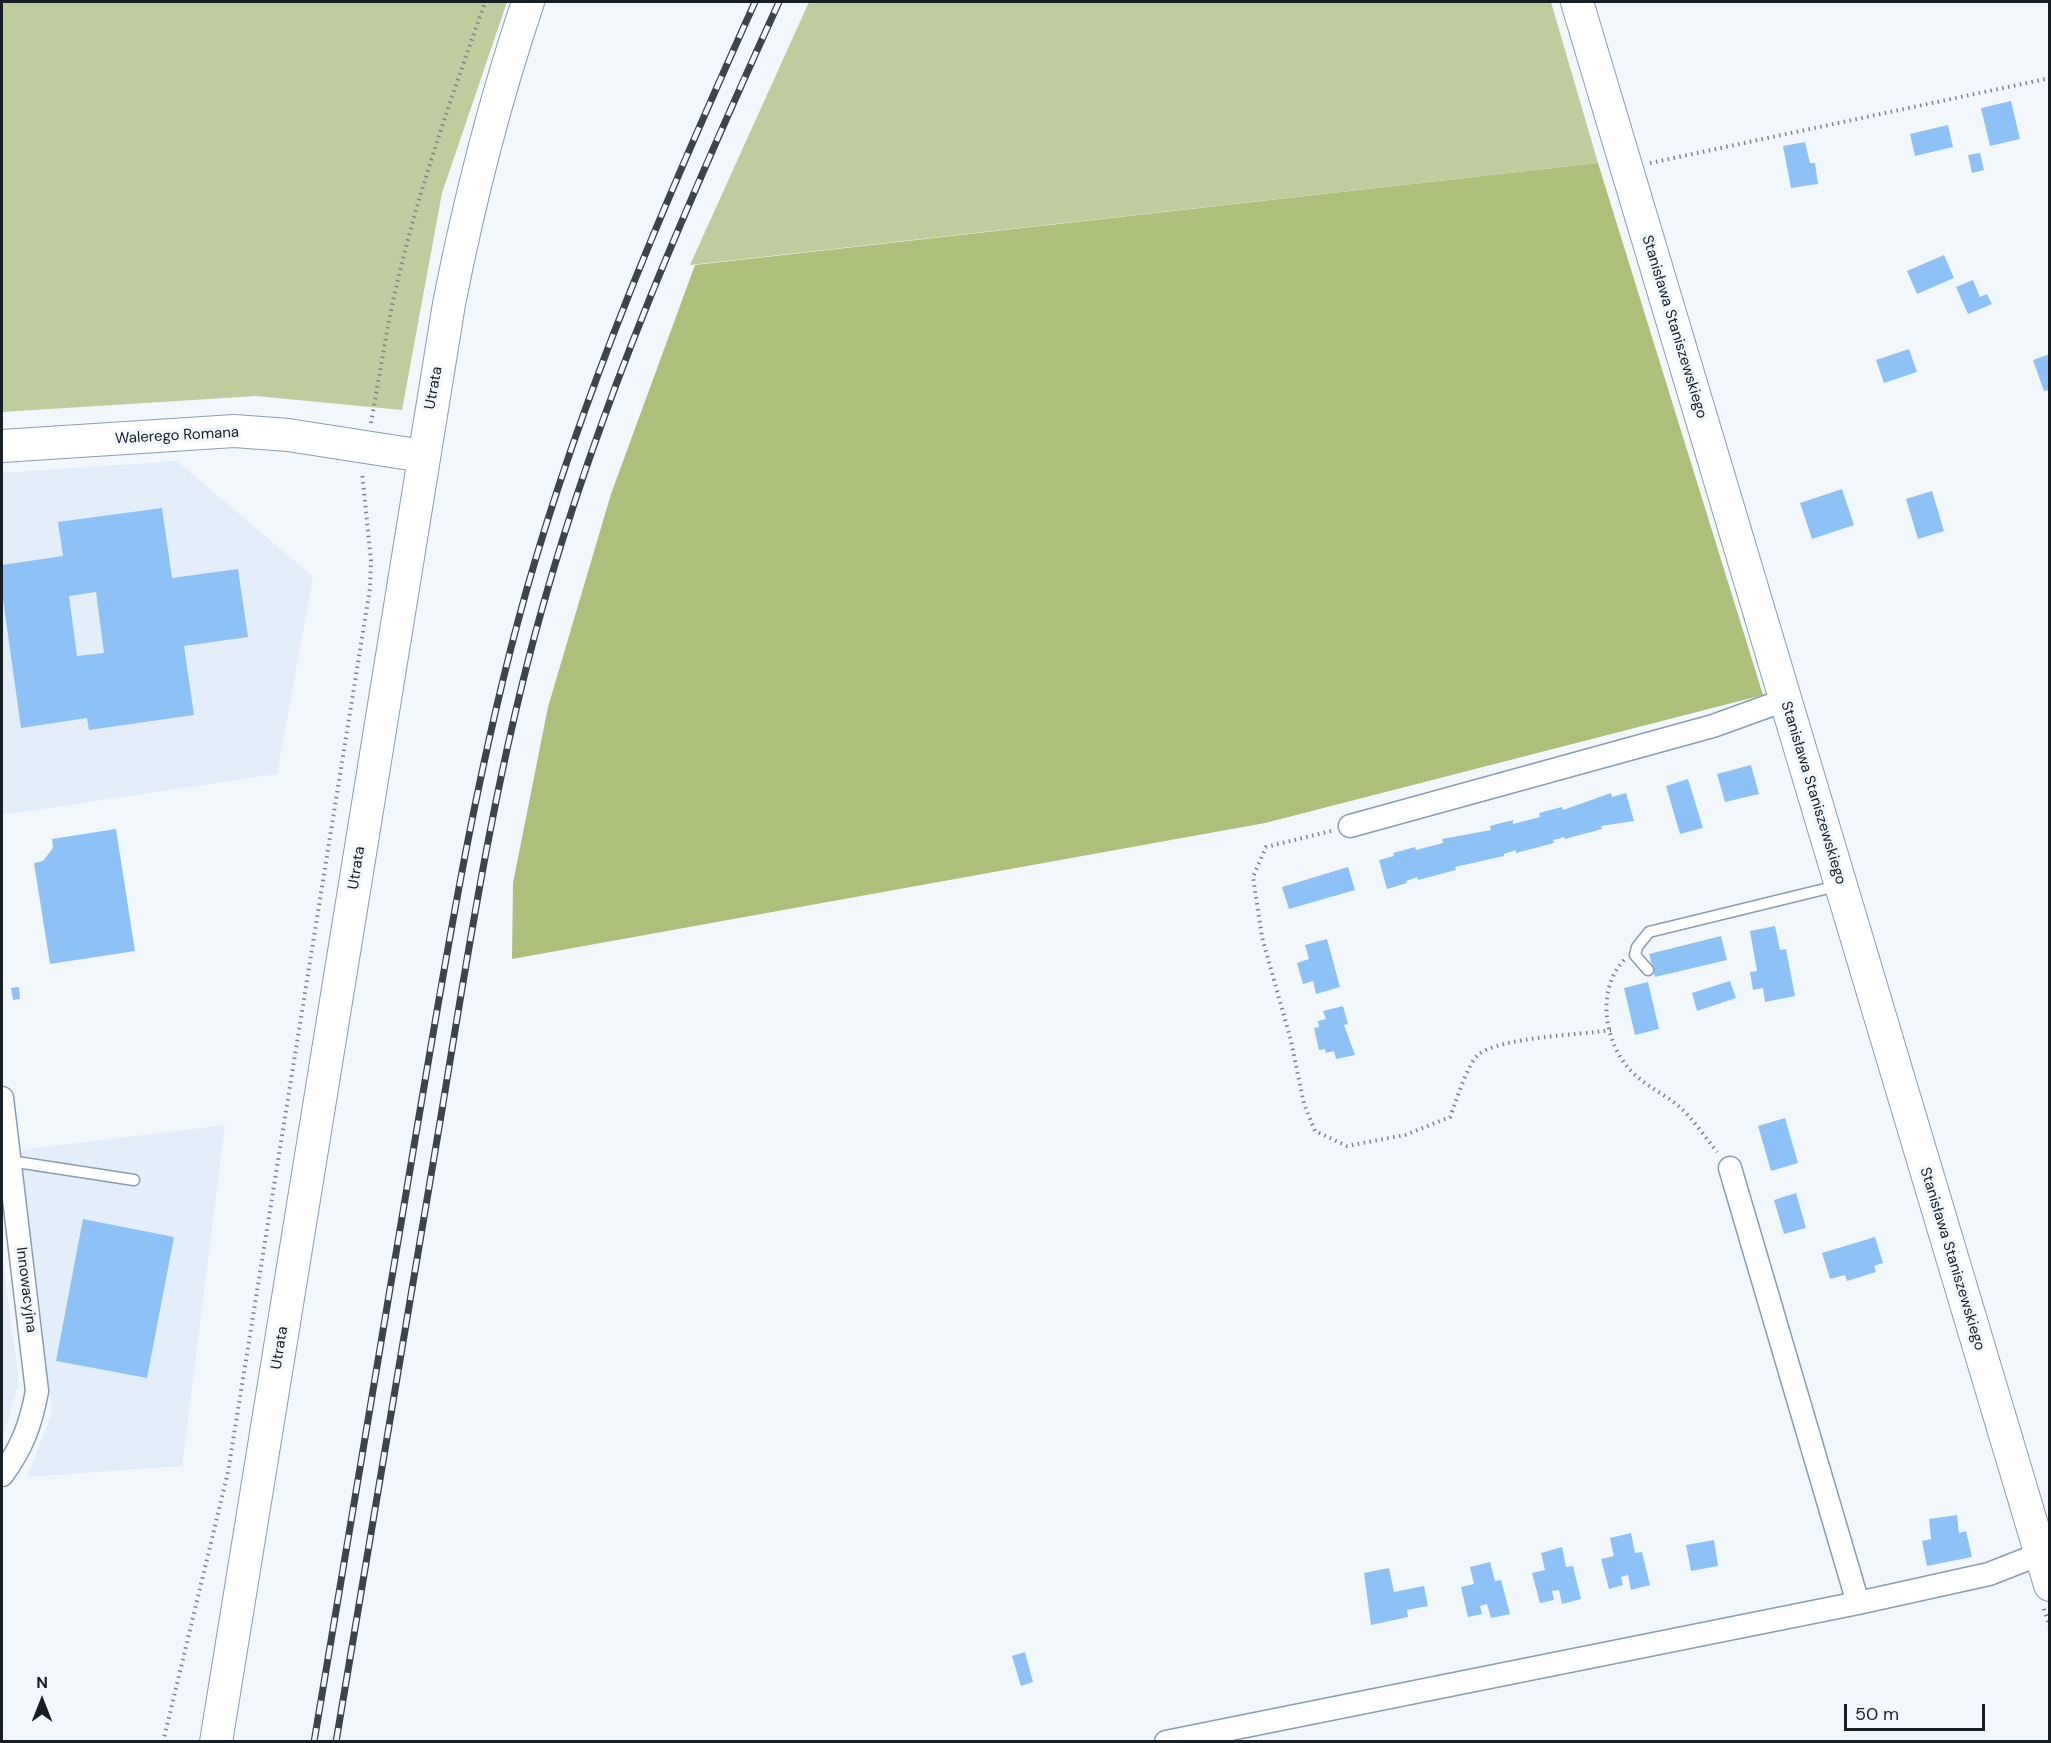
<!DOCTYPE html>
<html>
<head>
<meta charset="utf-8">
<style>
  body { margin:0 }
  #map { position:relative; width:2051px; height:1743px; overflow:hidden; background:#f2f7fc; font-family:"DM Sans",sans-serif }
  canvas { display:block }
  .frame { position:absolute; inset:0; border:3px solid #161e26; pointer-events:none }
  .north { position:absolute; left:12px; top:1671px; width:60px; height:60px; -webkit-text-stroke:4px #f2f7fc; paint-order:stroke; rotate:0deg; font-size:16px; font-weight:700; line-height:24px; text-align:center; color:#161e26 }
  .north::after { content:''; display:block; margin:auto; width:21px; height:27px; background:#161e26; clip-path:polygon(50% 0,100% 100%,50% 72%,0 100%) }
  .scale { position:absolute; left:1844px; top:1704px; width:141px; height:27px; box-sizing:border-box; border:3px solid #161e26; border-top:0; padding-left:8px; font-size:18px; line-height:21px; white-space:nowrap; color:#161e26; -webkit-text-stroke:4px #f2f7fc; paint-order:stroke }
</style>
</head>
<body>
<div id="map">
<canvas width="2051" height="1743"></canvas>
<div class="frame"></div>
<div class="north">N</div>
<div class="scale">50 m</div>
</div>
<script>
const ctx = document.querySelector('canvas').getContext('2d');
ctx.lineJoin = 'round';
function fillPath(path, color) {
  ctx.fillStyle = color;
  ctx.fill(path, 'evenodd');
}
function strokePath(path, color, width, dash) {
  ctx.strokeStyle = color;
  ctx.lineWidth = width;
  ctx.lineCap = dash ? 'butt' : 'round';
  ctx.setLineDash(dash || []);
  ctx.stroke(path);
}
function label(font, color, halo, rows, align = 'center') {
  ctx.font = font + ' "DM Sans",sans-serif';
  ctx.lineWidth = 6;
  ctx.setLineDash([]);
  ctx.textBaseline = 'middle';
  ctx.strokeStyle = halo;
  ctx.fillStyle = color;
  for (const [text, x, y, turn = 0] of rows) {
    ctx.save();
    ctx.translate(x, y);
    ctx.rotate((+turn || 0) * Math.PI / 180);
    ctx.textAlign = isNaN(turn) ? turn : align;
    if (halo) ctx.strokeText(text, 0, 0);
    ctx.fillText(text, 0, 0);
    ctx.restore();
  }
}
const built = new Path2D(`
  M177 461 313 577 277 774 2 815V473Z
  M225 1125 182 1466 27 1477 52 1413 21 1150Z
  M2 1254 19 1381 2 1441Z`);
const green = new Path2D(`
  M2 2H507L442 193 402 410 256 396 2 412Z
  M809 2H1551L1598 163 690 265Z`);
const forest = new Path2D(`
  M1598 163 1763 695 1265 823 512 959 513 883 548 707 611 494 695 265Z`);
const building = new Path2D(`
  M2011 101 2020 139 1990 146 1981 108Z
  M1948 125 1953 147 1915 156 1910 134Z
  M1805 142 1810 163H1815L1818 184 1791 188 1783 146Z
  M1980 153 1984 170 1972 173 1968 155Z
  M1944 255 1954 278 1917 294 1907 271Z
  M1973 280 1980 297 1987 294 1992 304 1968 314 1956 287Z
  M1909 349 1917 372 1884 383 1876 360Z
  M2050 354V390L2044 391 2033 360Z
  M1842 489 1854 525 1812 539 1800 503Z
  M1932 491 1944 531 1918 539 1906 499Z
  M162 508 172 578 238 569 248 637 184 646 194 715 89 730 87 718 21 728 2 592V565L63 556 58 522ZM96 592 104 653 77 656 69 596Z
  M1751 765 1759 794 1725 802 1717 774Z
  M1688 779 1703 828 1680 834 1666 786Z
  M1611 793 1612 797 1626 793 1634 821 1601 826 1602 829 1565 839 1564 837 1558 839 1553 840 1554 843 1516 853V850L1504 854V856L1455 867 1456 870 1418 880 1417 877 1412 879 1406 881 1407 883 1387 889 1379 860 1394 856 1393 853 1415 847 1416 850 1443 843 1442 839 1491 830 1490 826 1501 823 1513 820V824L1540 817 1539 813 1562 807 1563 810Z
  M116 829 135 951 50 964 34 863 43 861 53 848 52 839Z
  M1348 867 1355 890 1289 909 1282 887Z
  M1775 926 1780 950 1786 949 1795 996 1765 1002 1763 988 1753 990 1750 972 1757 971 1750 931Z
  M1721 936 1727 960 1655 977 1649 954Z
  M1327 939 1340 987 1316 994 1313 981 1303 984 1297 963 1309 959 1305 945Z
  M1730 981 1736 998 1697 1011 1692 993Z
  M1648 982 1659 1029 1635 1035 1624 988Z
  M19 987 20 999 13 1000 11 988Z
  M1343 1006 1348 1024 1344 1025 1355 1055 1336 1059 1334 1051 1326 1053 1325 1049 1319 1050 1314 1028 1319 1027 1318 1021 1326 1019 1323 1011Z
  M1785 1118 1798 1163 1771 1171 1758 1126Z
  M1796 1193 1806 1228 1784 1234 1774 1200Z
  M83 1219 174 1237 147 1378 56 1361Z
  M1875 1237 1883 1263 1874 1266 1876 1272 1847 1281 1845 1275 1830 1279 1822 1253Z
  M1957 1515 1959 1533 1966 1531 1972 1557 1927 1566 1922 1541 1931 1539 1929 1519Z
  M1631 1533 1635 1553 1642 1552 1650 1585 1631 1590 1628 1575 1621 1577 1623 1585 1609 1589 1601 1559 1614 1556 1610 1538Z
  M1714 1540 1718 1566 1691 1571 1686 1545Z
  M1562 1547 1566 1567 1573 1566 1581 1599 1562 1604 1559 1590 1552 1591 1554 1600 1540 1603 1532 1573 1545 1570 1541 1553Z
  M1490 1562 1495 1581 1501 1580 1510 1614 1491 1618 1487 1604 1480 1606 1482 1614 1468 1617 1461 1587 1474 1584 1470 1567Z
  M1389 1568 1394 1592 1424 1586 1428 1606 1407 1610 1408 1617 1371 1625 1364 1573Z
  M1025 1652 1033 1682 1021 1686 1012 1656Z`);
const path = new Path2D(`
  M1650 163 2050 78
  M371 423C378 384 384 345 392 306 414 202 450 102 485 2
  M1331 831 1266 847 1253 877 1262 937 1291 1041 1304 1104 1315 1131 1347 1146 1405 1135 1450 1117C1456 1102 1467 1064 1479 1054 1502 1037 1579 1035 1611 1030
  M1624 960C1596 990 1604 1041 1630 1070 1645 1086 1667 1095 1682 1109 1695 1122 1706 1138 1717 1152
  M2044 1609 2050 1628
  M163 1742 228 1472 370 588 371 561 362 472`);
const lane = new Path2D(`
  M1648 970 1635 955 1637 947 1649 932 1837 886
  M10 1161 134 1180`);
const street = new Path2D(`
  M1350 826 1713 726 1785 700
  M2 1098 37 1391C31 1424 22 1448 2 1475
  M1730 1168 1858 1603
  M1166 1742 1858 1603 1989 1574 2040 1554`);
const secondary = new Path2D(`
  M1577 2 2050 1585
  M2 446 234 431 288 435 423 456
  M216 1742 449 304C469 202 495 100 528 2`);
const rail = new Path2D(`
  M314 1742C348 1539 382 1336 416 1134 447 952 476 770 526 592 584 388 668 195 755 2
  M336 1742C371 1533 406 1324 441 1116 469 946 495 775 542 609 601 398 689 200 779 2`);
const streetNames = [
  ["Stanisława Staniszewskiego",1674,327,73],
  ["Utrata",434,388,-80],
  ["Walerego Romana",177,436,-3],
  ["Stanisława Staniszewskiego",1813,793,73],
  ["Utrata",357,868,-81],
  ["Stanisława Staniszewskiego",1952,1259,73],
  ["Innowacyjna",26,1290,83],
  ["Utrata",280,1348,-81]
];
fillPath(built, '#e3eefa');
fillPath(green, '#becc9e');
fillPath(forest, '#acbf7b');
fillPath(building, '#8ec2f6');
strokePath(lane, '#889db3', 13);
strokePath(street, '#889db3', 25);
strokePath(secondary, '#889db3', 34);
strokePath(path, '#7c838a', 4, [1.5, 4.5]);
strokePath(lane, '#fff', 10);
strokePath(street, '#fff', 22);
strokePath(secondary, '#fff', 32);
strokePath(rail, '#3d454c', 7);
strokePath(rail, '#f2f7fc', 4.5, [14]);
label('15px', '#161e26', '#f2f7fc', streetNames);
</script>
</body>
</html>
